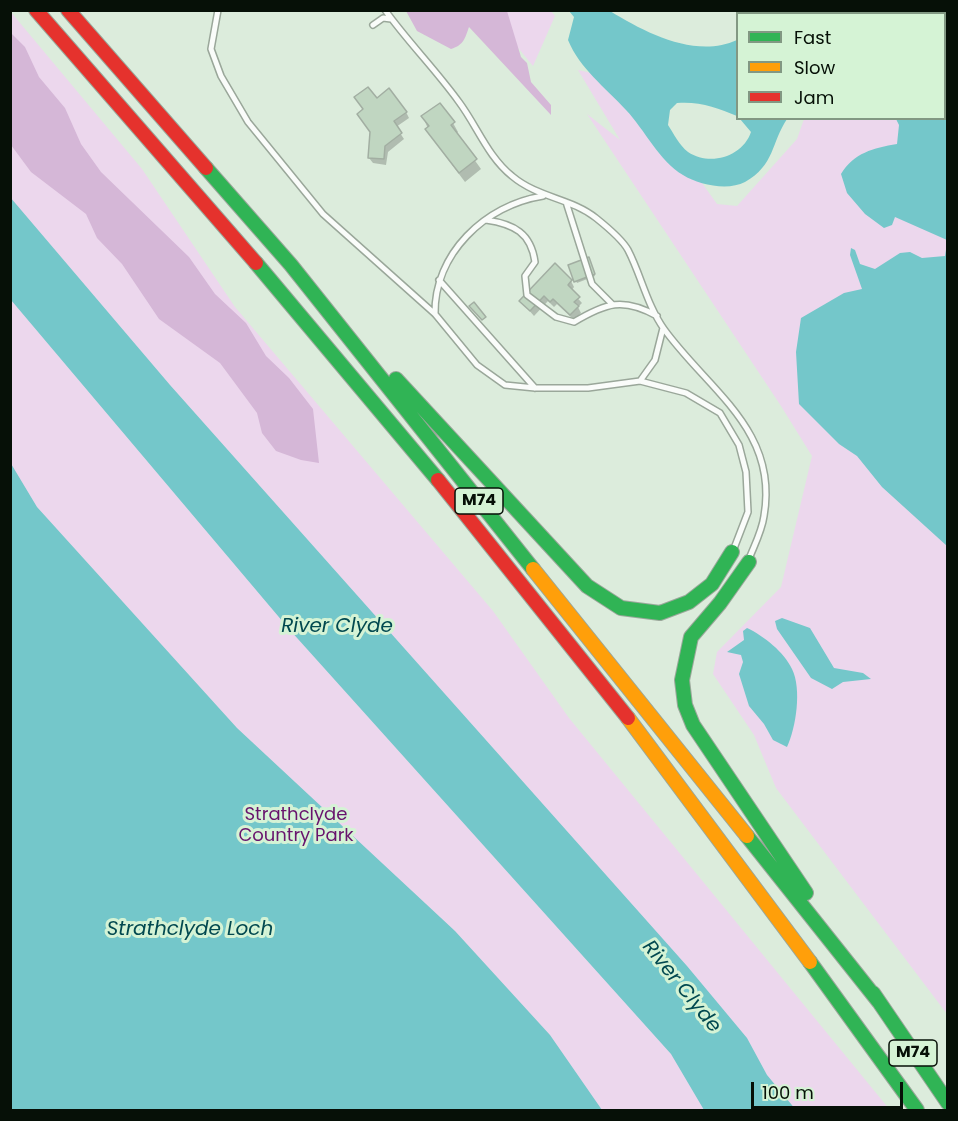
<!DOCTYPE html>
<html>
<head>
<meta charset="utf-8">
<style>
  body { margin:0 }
  #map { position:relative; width:958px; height:1121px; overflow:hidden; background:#dcecdc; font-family:Poppins,sans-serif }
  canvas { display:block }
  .frame { position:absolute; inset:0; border:12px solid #061007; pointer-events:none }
  .legend { position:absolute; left:736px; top:12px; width:210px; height:108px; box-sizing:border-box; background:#d5f3d5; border:2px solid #829883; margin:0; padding:8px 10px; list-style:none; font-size:18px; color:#061007 }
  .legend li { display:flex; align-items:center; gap:12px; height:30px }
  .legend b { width:30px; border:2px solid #829883 }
  .scale { position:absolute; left:751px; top:1082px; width:152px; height:27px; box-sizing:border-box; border:3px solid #061007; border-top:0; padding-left:8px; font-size:18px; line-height:21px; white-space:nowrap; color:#061007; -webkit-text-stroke:4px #d5f3d5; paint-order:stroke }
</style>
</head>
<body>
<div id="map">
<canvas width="958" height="1121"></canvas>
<div class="frame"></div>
<ul class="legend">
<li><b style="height:8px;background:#30b455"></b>Fast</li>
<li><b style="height:8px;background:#ff9f0a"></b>Slow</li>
<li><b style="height:8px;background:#e5322d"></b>Jam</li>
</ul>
<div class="scale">100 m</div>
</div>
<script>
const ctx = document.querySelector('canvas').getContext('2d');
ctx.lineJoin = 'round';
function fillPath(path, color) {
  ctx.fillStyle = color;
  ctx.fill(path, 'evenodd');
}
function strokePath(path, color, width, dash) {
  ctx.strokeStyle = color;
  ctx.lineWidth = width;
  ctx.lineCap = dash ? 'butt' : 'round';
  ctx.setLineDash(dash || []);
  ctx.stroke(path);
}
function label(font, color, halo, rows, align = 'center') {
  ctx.font = font + ' Poppins,sans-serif';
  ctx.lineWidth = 6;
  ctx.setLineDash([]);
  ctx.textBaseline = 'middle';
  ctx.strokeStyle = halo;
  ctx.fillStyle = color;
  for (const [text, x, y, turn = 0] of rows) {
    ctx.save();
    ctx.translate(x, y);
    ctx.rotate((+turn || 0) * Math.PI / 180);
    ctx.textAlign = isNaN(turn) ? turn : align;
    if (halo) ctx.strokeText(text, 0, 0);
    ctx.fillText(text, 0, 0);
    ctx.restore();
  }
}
const green = new Path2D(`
  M10 11 142 169 235 307 493 611 569 718 890 1110H11Z
  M488 11H551L555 16 533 66Z
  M820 11H947V1014L776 788 754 735 713 674 717 652 781 587 812 456 781 406 587 114 620 140 578 70 630 82 717 204 737 206 797 139 804 119 944 118V14H828Z`);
const forest = new Path2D(`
  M406 11H507L521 57 527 63 531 82 551 105V115L469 27C465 38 464 45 451 49L417 31Z
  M11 33 25 47 39 77 65 108 81 144 101 172 189 257 215 294 246 323 266 356 289 378 313 409 319 463 301 460 276 451 262 433 257 413 220 363 159 319 122 264 97 238 86 214 31 172 11 145Z`);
const water = new Path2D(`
  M610 11C646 33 696 59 737 40V116C718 108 699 101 677 103L670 110 668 125C674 134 679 145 688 152 711 167 743 156 751 132L740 119H787C771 143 775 165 745 182 728 191 699 185 683 175 659 161 645 130 626 110 605 87 580 69 568 40L574 17 569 11Z
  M945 71 948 72 947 240 895 217 892 225 884 228 865 214 847 193 841 174C854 153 873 148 897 144L899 125 896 119 944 118Z
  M10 197 170 385 687 966 747 1038 767 1075 796 1110H704L671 1054 289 629 11 300Z
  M947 243 948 546H947L882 487 857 456 839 444 799 404 796 352 801 318 844 293 862 289 850 255 851 248 855 250 860 264 875 269 900 253 910 252 922 258 945 256Z
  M10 462 37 507 237 728 455 931 550 1035 602 1110H11Z
  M782 618 810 628 834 668 863 673 871 679 843 682 832 689 811 678 777 629 775 621Z
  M747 628C764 636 784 652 792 669 802 689 796 728 787 747L773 740 764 724 749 706 739 674 743 662 741 655 727 652 744 640 743 631Z`);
const shadow = new Path2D(`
  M376 100 406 112 409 118 396 127 404 139 388 152 386 165 373 163 369 158Z
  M423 117 453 123 458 132 456 134 481 169 465 182 432 138Z
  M590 261 595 276 577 283 576 281Z
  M555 266 571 281 574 287 571 291 582 303 578 307 581 313 574 320 557 304 554 307 548 301 534 316 521 301Z`);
const building = new Path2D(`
  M368 87 377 98 389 88 407 112 394 121 402 133 385 146 384 159 368 158 370 132 357 114 363 109 354 97Z
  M440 103 455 122 451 125 477 159 459 173 425 129 429 126 421 116Z
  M589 257 595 274 574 282 568 265Z
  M555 263 572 280 568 285 580 297 574 302 579 306 570 315 553 299 550 302 544 296 530 311 519 301Z
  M474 302 486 317 482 320 469 306Z`);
const lane = new Path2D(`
  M218 10 211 49 221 76 248 122 323 214 435 314 477 365 505 385 535 388H588L640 381 686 393 720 413 739 445 746 472 748 512 733 551
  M385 10C408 42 436 70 459 102 477 126 488 157 512 176 538 198 571 198 596 218 606 226 622 239 628 250 641 275 647 305 664 329 708 390 779 430 764 516 762 531 754 546 749 559
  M373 25 383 18 391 19
  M566 202 592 284 612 304
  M486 220C514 224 531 233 535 262L525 276 527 295 556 317 574 322C606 303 623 297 657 316
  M439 280 535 388
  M435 314C434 254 485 205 543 196
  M640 381 655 360 663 328`);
const fast = new Path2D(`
  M206 168 291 265 533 569
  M256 263 438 480
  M396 379 587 586 621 608 660 613 689 602 712 584 732 552
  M749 562 720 603 691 637 682 680 685 705 693 725 806 893
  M747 836 879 1002
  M810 962 917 1110
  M873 993 948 1103`);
const slow = new Path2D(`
  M533 569 747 836
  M628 718 810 962`);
const jam = new Path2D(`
  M36 10 256 263
  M68 10 206 168
  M438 480 628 718`);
const shields = [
  [479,501,48],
  [913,1053,48]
];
const shieldNames = [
  ["M74",479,501],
  ["M74",913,1053]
];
const parkNames = [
  ["Strathclyde",296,815],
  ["Country Park",296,836]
];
const waterNames = [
  ["River Clyde",337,627],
  ["Strathclyde Loch",190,930],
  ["River Clyde",681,987,51]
];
fillPath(green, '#ecd7ed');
fillPath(forest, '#d5b7d7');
fillPath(water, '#74c7ca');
fillPath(shadow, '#0003');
fillPath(building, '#c0d6c1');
strokePath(building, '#a2aea2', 1.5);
strokePath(lane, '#9aa79a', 8);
strokePath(fast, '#9aa79a', 16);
strokePath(slow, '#9aa79a', 16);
strokePath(jam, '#9aa79a', 16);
strokePath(lane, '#fafcfa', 5);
strokePath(fast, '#30b455', 14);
strokePath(slow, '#ff9f0a', 14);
strokePath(jam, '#e5322d', 14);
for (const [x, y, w] of shields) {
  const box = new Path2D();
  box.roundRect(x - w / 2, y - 13, w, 26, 4.5);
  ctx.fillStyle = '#d5f3d5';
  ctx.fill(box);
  strokePath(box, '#061007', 1.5);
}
label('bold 16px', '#061007', null, shieldNames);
label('18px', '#68146d', '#d5f3d5', parkNames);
label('italic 20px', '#024950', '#d5f3d5', waterNames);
</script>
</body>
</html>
